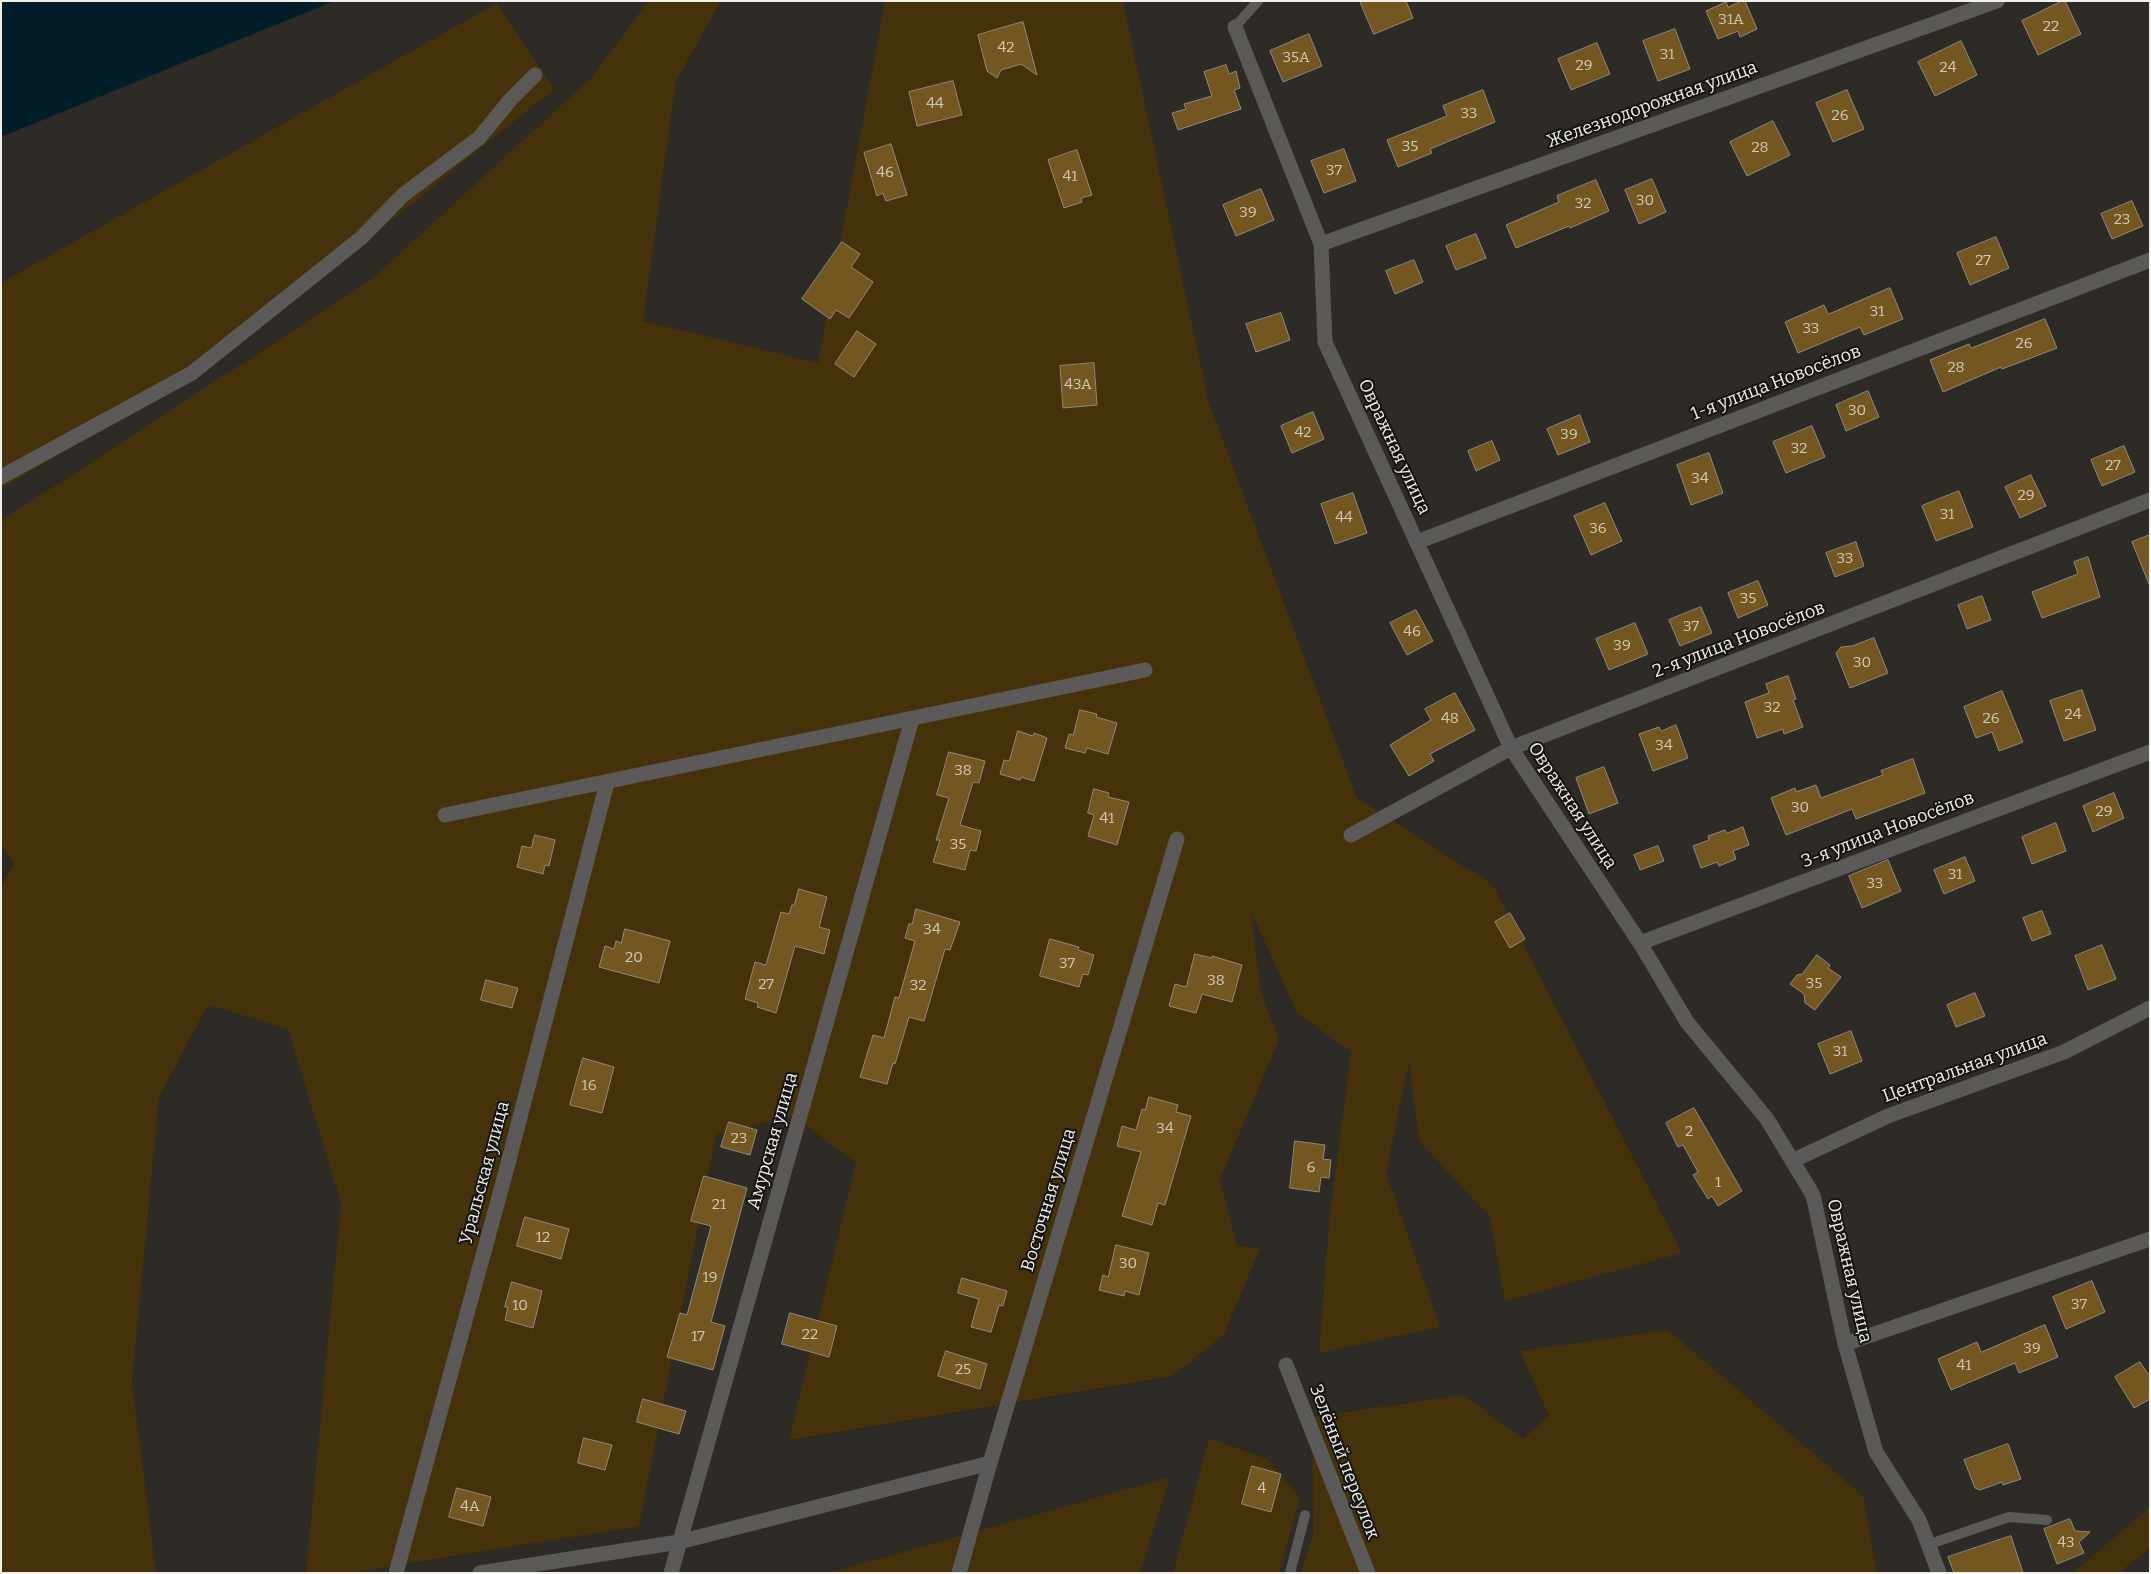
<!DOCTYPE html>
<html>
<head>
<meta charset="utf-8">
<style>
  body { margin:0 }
  #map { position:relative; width:2151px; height:1574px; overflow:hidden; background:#2e2a25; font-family:Bitter,serif }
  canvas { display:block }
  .frame { position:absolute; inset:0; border:2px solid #f2f0ec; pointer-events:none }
</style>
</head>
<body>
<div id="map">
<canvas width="2151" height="1574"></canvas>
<div class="frame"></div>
</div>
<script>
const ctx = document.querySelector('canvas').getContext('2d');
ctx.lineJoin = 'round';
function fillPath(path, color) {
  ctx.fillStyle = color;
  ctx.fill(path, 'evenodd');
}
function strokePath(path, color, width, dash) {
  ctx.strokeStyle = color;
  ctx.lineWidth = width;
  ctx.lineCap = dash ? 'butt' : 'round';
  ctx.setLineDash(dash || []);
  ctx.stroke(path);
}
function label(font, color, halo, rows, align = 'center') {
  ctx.font = font + ' Bitter,serif';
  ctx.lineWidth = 4;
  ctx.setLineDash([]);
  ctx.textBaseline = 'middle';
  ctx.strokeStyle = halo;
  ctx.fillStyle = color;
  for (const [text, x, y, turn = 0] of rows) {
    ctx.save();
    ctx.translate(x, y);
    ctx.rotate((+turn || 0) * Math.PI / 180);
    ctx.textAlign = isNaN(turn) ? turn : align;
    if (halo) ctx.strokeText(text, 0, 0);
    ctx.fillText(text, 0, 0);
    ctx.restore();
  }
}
const green = new Path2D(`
  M648 1H721L676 81 643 321 818 363 885 1H1123L1209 403 1357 798 1493 885 1682 1253 1505 1301 1490 1217 1419 1141 1409 1062 1386 1173 1440 1327 1319 1353 1329 1222 1351 1052 1297 1013 1251 911 1261 992 1279 1040 1220 1179 1237 1246 1260 1248 1224 1335 1172 1376 789 1440 856 1162 792 1116 716 1135 639 1526 350 1573H306L341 1203 288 1029 208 1005 159 1097 132 1383 156 1573H1V887L14 864 1 845V521L372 279 592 77Z
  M497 3 554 89 235 347 1 489V283Z
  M1668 1330 1863 1496 1877 1573H1301L1313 1534 1312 1417 1463 1395 1523 1439 1549 1416 1520 1351Z
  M1209 1438 1267 1459 1300 1498 1279 1573H1173Z
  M1170 1477 1140 1573H828Z
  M2150 1507V1547L2119 1573H2073Z`);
const water = new Path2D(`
  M1 1H334L1 137Z`);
const building = new Path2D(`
  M1360 1H1406L1413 18 1374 34Z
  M1742 1H1745L1757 29 1740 37 1738 31 1718 39 1706 11 1726 2 1728 7Z
  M2062 1H2065L2081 34 2038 55 2022 21Z
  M1023 22 1037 75 1021 64 1001 70 997 78 987 71 978 35Z
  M1675 29 1690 69 1658 81 1643 41Z
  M1309 34 1322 66 1283 82 1270 51Z
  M1961 41 1977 75 1935 96 1918 62Z
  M1597 43 1610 74 1571 90 1558 59Z
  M1226 65 1229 74 1236 71 1240 88 1234 90 1241 109 1178 130 1172 113 1186 109 1184 104 1212 96 1204 72Z
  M953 81 962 115 917 126 909 92Z
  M1483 90 1495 122 1430 149 1432 153 1398 167 1387 140 1447 116 1443 106Z
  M1847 90 1864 129 1833 142 1816 103Z
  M1773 121 1790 155 1747 176 1730 142Z
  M891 144 907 195 886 201 883 193 877 196 864 153Z
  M1344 149 1356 181 1324 193 1311 161Z
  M1077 150 1092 195 1081 198 1082 202 1064 208 1048 160Z
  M1652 179 1666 212 1639 224 1625 190Z
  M1596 180 1609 211 1570 228 1569 226 1516 248 1506 225 1559 202 1557 196Z
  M1261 189 1274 220 1236 236 1223 205Z
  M2132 201 2143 226 2112 239 2101 214Z
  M1476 234 1486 258 1456 270 1446 246Z
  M1996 237 2009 268 1970 285 1957 253Z
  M842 242 860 254 851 267 873 282 849 318 836 310 830 319 802 299Z
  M1414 260 1423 282 1395 294 1386 271Z
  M1890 288 1903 319 1864 335 1860 327 1798 353 1785 322 1824 305 1828 314Z
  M1281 313 1290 340 1256 352 1246 324Z
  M2045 319 2057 348 2002 369 2001 367 1943 392 1930 360 1969 344 1971 348Z
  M857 331 876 344 854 377 835 364Z
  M1094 363 1097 405 1063 408 1060 366Z
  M1868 391 1879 417 1846 431 1836 405Z
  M1313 412 1324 439 1292 453 1281 426Z
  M1580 415 1590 442 1558 455 1547 429Z
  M1812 426 1825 457 1786 473 1773 442Z
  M1492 441 1500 460 1476 471 1468 451Z
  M2124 446 2135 472 2102 486 2091 460Z
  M1709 453 1723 493 1691 505 1677 465Z
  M2031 475 2046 506 2020 518 2005 487Z
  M1959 491 1973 527 1936 541 1922 506Z
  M1353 493 1367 533 1335 544 1321 504Z
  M1605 503 1622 541 1591 555 1574 516Z
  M2150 535V584H2149L2132 542Z
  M1856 542 1864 566 1835 577 1826 553Z
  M2088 557 2100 597 2042 618 2032 592 2078 574 2074 562Z
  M1758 581 1768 605 1738 618 1728 593Z
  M1982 596 1991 620 1967 629 1958 605Z
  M1701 607 1712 633 1680 646 1669 620Z
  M1416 610 1433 641 1407 655 1390 623Z
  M1635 623 1648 654 1609 670 1596 639Z
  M1874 638 1888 673 1850 688 1836 653 1841 647 1852 646Z
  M1788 676 1796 699 1793 700 1803 727 1784 734 1783 729 1757 738 1745 702 1769 693 1766 684Z
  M2082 690 2096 730 2064 741 2050 701Z
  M2002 691 2023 742 1999 751 1992 732 1976 738 1964 707Z
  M1455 693 1475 730 1430 754 1434 761 1409 776 1390 745 1431 720 1425 709Z
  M1080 710 1097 714 1096 717 1117 723 1108 754 1087 748 1085 753 1065 748 1069 734 1073 735Z
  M1676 725 1688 758 1653 771 1639 734 1659 727 1661 731Z
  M1018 731 1033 736 1034 733 1047 738 1034 781 1021 777 1020 780 1000 774 1004 760 1009 761Z
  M949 752 985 761 979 783 973 782 960 825 981 831 976 851 970 850 965 870 933 862 940 840H936L949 798 937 795Z
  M1913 759 1925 793 1856 819 1852 809 1786 835 1771 798 1795 788 1796 792 1816 785 1821 798 1883 775 1881 771Z
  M1604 767 1618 803 1589 814 1576 778Z
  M1094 789 1109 793 1108 797 1129 802 1117 845 1088 836 1094 815 1088 813Z
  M2114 793 2124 818 2093 832 2083 806Z
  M2056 823 2066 851 2032 864 2022 837Z
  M1743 827 1749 845 1733 851 1736 859 1719 866 1717 862 1701 868 1693 846 1709 840 1708 836 1725 830 1727 833Z
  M535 835 555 840 549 866 545 865 543 874 517 867 522 846 531 848Z
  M1658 846 1664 861 1640 870 1634 855Z
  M1965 857 1975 881 1944 894 1934 870Z
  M1888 860 1901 891 1862 908 1849 876Z
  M799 889 827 897 819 927 830 930 824 954 795 946 776 1013 757 1007 758 1003 745 999 755 962 766 965 781 912 789 914 792 905H794Z
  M916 909 960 922 950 950 945 949 924 1021 909 1017 895 1064 893 1063 887 1084 860 1077 873 1035 884 1038 895 997 899 998 915 941 905 938 909 924H912Z
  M2042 911 2051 934 2032 941 2023 918Z
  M1510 913 1525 939 1510 948 1495 922Z
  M625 929 670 941 659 983 599 967 605 946 614 949 616 941 621 943Z
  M1050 939 1079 947 1078 950 1094 955 1088 975 1083 974 1079 987 1040 976Z
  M2102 945 2116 979 2088 990 2075 956Z
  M1195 954 1212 958V956L1242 965 1232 1002 1202 994 1196 1013 1169 1006 1175 984 1186 987Z
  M1817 955 1830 965 1828 968 1841 977 1815 1010 1805 1003 1804 994 1790 984 1797 975 1802 974Z
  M486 980 518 988 512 1008 481 1000Z
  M1975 993 1985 1016 1956 1027 1947 1005Z
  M1851 1031 1862 1061 1830 1074 1818 1044Z
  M583 1058 614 1067 602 1113 570 1105Z
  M1149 1097 1178 1105 1176 1112 1191 1116 1165 1205 1158 1203 1152 1225 1122 1216 1141 1152 1117 1146 1122 1126 1136 1130 1142 1109 1145 1110Z
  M1694 1108 1742 1191 1718 1206 1712 1196 1708 1199 1693 1175 1698 1172 1683 1145 1678 1147 1666 1123Z
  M729 1122 757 1130 750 1155 721 1147Z
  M1295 1141 1325 1145 1323 1159 1331 1160 1329 1178 1321 1177 1319 1192 1290 1188Z
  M704 1176 747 1188 711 1322 725 1326 713 1370 667 1357 680 1313 687 1315 711 1226 691 1221Z
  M525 1217 569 1229 561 1259 517 1246Z
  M1116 1245 1149 1253 1139 1295 1125 1291 1124 1296 1099 1290 1103 1275 1108 1277Z
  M962 1278 1007 1291 1003 1306 999 1305 991 1332 971 1327 979 1299 958 1293Z
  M2092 1281 2105 1312 2066 1329 2053 1297Z
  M512 1282 542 1291 533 1328 505 1320 508 1307H505Z
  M790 1313 837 1326 829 1357 782 1344Z
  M2045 1325 2058 1357 2019 1373 2015 1363 1951 1390 1938 1359 1977 1342 1981 1352Z
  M946 1351 987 1364 980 1389 938 1376Z
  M2140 1362 2150 1377V1399L2134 1408 2115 1377Z
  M643 1399 686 1411 679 1434 637 1422Z
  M584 1438 612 1445 605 1470 578 1463Z
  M2008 1444 2021 1479 2003 1485 2002 1482 1980 1490 1975 1488 1964 1460Z
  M1252 1466 1281 1474 1271 1512 1242 1504Z
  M457 1488 491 1497 483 1526 449 1517Z
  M2070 1519 2075 1531 2090 1532 2079 1542 2084 1553 2057 1564 2044 1529Z
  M2011 1536 2023 1573H1954L1948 1557Z`);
const service = new Path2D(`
  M1235 27 1258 1
  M1927 1545 2009 1517 2047 1520
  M1290 1573 1305 1515`);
const minor = new Path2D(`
  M1235 27 1321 244 1325 342 1511 748 1640 943 1687 1022 1767 1119 1813 1195 1845 1344 1876 1452 1919 1520 1939 1573
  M1321 244 1997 1
  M1 477 192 373 361 238 403 195 479 138 511 99 535 75
  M1417 542 2150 260
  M445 815 1145 670
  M1351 835 1511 748 2150 500
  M1640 943 2150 752
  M1792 1161 1888 1116 2064 1052 2150 1008
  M1845 1344 2150 1239
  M1286 1365 1368 1573
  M396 1573 505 1175 607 783
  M480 1573 679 1542 990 1463
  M671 1573 912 719
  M959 1573 990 1463 1177 839`);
const numberNames = [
  ["31А",1731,20],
  ["22",2051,27],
  ["42",1006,48],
  ["31",1667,55],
  ["35А",1296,58],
  ["29",1584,66],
  ["24",1948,68],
  ["44",935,104],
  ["33",1469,114],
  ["26",1840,116],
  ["35",1410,147],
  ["28",1760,148],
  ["37",1334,171],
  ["46",885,173],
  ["41",1070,177],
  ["30",1645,201],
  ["32",1583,204],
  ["39",1248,213],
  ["23",2122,220],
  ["27",1983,261],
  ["31",1877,312],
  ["33",1811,329],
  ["26",2024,344],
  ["28",1956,368],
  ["43А",1078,385],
  ["30",1857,411],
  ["42",1303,433],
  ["39",1569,435],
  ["32",1799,449],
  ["27",2113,466],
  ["34",1700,479],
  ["29",2026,496],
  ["31",1947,515],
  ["44",1344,518],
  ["36",1598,529],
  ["33",1845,559],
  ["35",1748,599],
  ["37",1691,627],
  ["46",1412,632],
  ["39",1622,646],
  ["30",1862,663],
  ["32",1772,708],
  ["24",2073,715],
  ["48",1450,719],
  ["26",1991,719],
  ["34",1664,746],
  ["38",963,771],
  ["30",1800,808],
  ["29",2104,812],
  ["41",1107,819],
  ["35",958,845],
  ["31",1955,875],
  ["33",1875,884],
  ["34",932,930],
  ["20",634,958],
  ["37",1067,964],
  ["38",1216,981],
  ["35",1814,984],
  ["27",766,985],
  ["32",918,986],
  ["31",1840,1052],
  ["16",589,1086],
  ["34",1165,1129],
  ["2",1689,1132],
  ["23",739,1139],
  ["6",1311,1168],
  ["1",1718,1183],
  ["21",719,1205],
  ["12",543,1238],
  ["30",1128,1264],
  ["19",710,1278],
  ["37",2079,1305],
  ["10",520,1306],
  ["22",810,1335],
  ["17",698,1337],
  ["39",2032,1349],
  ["41",1964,1366],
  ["25",963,1370],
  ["4",1262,1489],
  ["4А",470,1507],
  ["43",2066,1543]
];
const streetNames = [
  ["Железнодорожная улица",1652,105,-20],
  ["1-я улица Новосёлов",1776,383,-21],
  ["Овражная улица",1394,447,65],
  ["2-я улица Новосёлов",1739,640,-21],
  ["Овражная улица",1572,806,57],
  ["3-я улица Новосёлов",1888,830,-21],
  ["Центральная улица",1965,1068,-20],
  ["Амурская улица",773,1141,-74],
  ["Уральская улица",485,1173,-75],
  ["Восточная улица",1049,1200,-73],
  ["Овражная улица",1849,1271,77],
  ["Зелёный переулок",1344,1462,69]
];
fillPath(green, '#45310a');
fillPath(water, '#021f29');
fillPath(building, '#745621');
strokePath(building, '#8f8b85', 1);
strokePath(service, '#5c5a58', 10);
strokePath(minor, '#5c5a58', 15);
label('15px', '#d2cab9', null, numberNames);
label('18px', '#f2f0ec', '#151311', streetNames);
</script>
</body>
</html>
